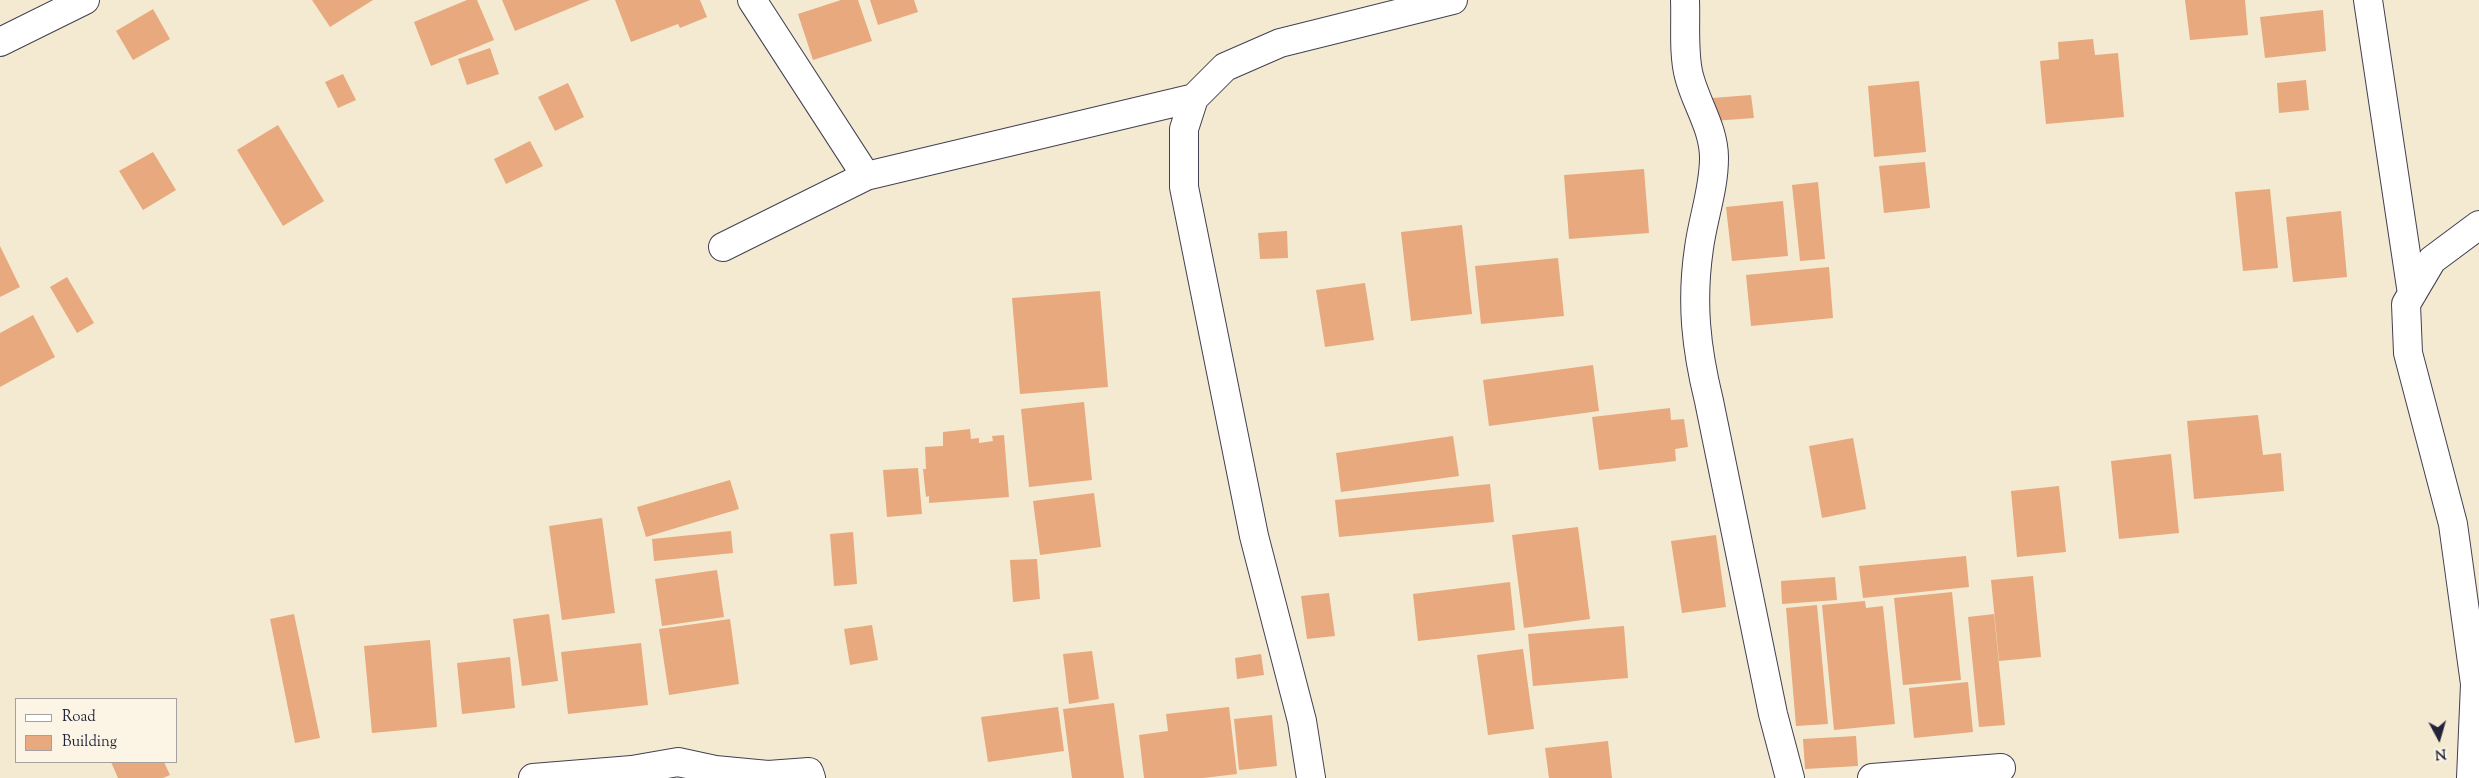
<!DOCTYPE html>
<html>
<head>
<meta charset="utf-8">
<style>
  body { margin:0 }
  #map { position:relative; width:2479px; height:778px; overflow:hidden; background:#f4ead1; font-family:"Sorts Mill Goudy",serif }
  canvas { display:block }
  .legend { position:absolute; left:15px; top:698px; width:162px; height:65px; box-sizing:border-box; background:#fcf5e5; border:1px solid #a5a1a1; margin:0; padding:6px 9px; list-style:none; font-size:15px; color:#22223b }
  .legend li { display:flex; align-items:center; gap:10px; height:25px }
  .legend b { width:25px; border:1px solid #a5a1a1 }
  .north { position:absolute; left:2414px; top:713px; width:50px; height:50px; -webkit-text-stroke:4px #fcf5e5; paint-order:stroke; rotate:174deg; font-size:14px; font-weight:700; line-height:20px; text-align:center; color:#22223b }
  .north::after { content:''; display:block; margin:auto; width:18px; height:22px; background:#22223b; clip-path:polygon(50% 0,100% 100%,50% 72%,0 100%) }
</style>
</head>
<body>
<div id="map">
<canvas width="2479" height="778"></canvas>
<ul class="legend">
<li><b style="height:6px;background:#fff"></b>Road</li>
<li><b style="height:14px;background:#e7a97d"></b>Building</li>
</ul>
<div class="north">N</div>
</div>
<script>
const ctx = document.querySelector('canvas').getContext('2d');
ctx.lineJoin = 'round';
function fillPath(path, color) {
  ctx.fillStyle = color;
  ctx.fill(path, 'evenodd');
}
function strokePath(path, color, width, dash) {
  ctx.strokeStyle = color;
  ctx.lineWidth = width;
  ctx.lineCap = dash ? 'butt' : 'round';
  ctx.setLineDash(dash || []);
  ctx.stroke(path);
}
const building = new Path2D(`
  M312 0H373L330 27Z
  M467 0H477L494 40 431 66 414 22Z
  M502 0H590L515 31Z
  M615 0H700L707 17 680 28 678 24 631 42Z
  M841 0H858L872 41 813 60 798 14Z
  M870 0H914L918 12 878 25Z
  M2185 0H2245L2248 35 2190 40Z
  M153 9 170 39 133 60 116 31Z
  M2323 10 2326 51 2265 58 2260 17Z
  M2093 39 2095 55 2118 53 2124 117 2046 124 2040 61 2059 59 2058 42Z
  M490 48 499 74 467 85 458 59Z
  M343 74 356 100 338 108 325 82Z
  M2306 80 2309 110 2279 113 2277 83Z
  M1919 81 1926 152 1874 157 1868 86Z
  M568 83 584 117 555 131 538 97Z
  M1751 95 1754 118 1713 121 1712 98Z
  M278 125 324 201 283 226 237 150Z
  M530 141 543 166 506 184 494 159Z
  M153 152 176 190 143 210 119 171Z
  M1925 162 1930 208 1884 213 1879 166Z
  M1644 169 1649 233 1569 239 1564 175Z
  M1818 182 1825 259 1800 261 1792 185Z
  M2270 189 2278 268 2243 271 2235 192Z
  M1783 201 1788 256 1732 261 1726 207Z
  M2341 211 2347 277 2293 282 2286 217Z
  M1462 225 1472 314 1411 321 1401 232Z
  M1287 231 1288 258 1260 259 1258 233Z
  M0 246 20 287 0 297Z
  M1558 258 1564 316 1481 324 1475 266Z
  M1829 267 1833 318 1751 326 1746 275Z
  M67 277 94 323 77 333 50 287Z
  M1365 283 1374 340 1325 347 1316 290Z
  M1100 291 1108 387 1020 394 1012 298Z
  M33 315 55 357 0 387V333Z
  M1593 365 1599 411 1489 426 1483 380Z
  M1084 402 1092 480 1029 487 1021 409Z
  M1670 408 1671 420 1684 419 1688 447 1675 449 1676 461 1599 470 1592 417Z
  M2258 415 2263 455 2281 453 2284 491 2194 499 2187 421Z
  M970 429 971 439 979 438V443L993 441 992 436 1004 435 1009 497 929 503V496L926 497 923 469H926L925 447 943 446V432Z
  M1453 436 1459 476 1341 492 1336 453Z
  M1853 438 1866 509 1822 518 1809 446Z
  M2171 454 2179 533 2119 539 2111 461Z
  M918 468 922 514 887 517 883 470Z
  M730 480 739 509 646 537 637 507Z
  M1490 484 1494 522 1339 537 1335 500Z
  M2059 486 2066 552 2017 557 2011 491Z
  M1094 493 1101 547 1040 555 1033 501Z
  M602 518 615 613 562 620 549 526Z
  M1578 527 1590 619 1524 628 1512 535Z
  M731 531 733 553 654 561 652 539Z
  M853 532 857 584 834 586 830 534Z
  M1716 535 1726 607 1682 613 1671 541Z
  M1966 556 1969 587 1863 598 1859 566Z
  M1037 559 1040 599 1013 602 1010 560Z
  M717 570 724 617 662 626 655 579Z
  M2033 576 2041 657 1999 661 1991 580Z
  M1835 577 1837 600 1782 604 1781 581Z
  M1510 582 1515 630 1418 641 1413 594Z
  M1952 592 1961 680 1903 685 1894 598Z
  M1329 593 1335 636 1307 639 1301 596Z
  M1865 601 1866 608 1883 606 1895 724 1834 730 1822 605Z
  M1817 605 1828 724 1796 726 1786 608Z
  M294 614 320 738 295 743 270 619Z
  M549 614 558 681 522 686 513 619Z
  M1994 614 2005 725 1979 727 1968 617Z
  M730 619 739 684 669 695 659 629Z
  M872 625 878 660 850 665 844 629Z
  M1624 626 1628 678 1533 686 1528 634Z
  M430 640 437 727 372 733 364 646Z
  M641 643 648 705 568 714 561 652Z
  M1523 649 1534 729 1488 735 1477 655Z
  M1092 651 1099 699 1069 704 1063 654Z
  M1261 654 1264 675 1237 679 1235 658Z
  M510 657 515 708 462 714 457 663Z
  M1968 682 1973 732 1914 738 1909 688Z
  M1114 703 1124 778H1072L1063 709Z
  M1058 707 1064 751 988 762 981 717Z
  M1229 707 1237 774 1203 778H1144L1139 735 1168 731 1166 714Z
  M1272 715 1277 766 1239 770 1234 719Z
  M1856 736 1858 766 1805 769 1803 739Z
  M1608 741 1612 778H1549L1545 748Z
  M111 762H164L170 775 163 778H118Z`);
const minor = new Path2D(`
  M752 0 866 176
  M1685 0C1686 23 1683 54 1689 76 1696 104 1714 128 1714 158 1714 189 1703 218 1699 248 1691 302 1696 348 1709 401L1773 714 1790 778
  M2368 0 2412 294
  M0 42 85 0
  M723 247 866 176 1194 98
  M533 778 632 770 678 762 715 770 768 775 809 772 811 778
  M1311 778 1302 721 1254 536 1184 187V129L1194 98 1225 67 1280 43 1453 0
  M1872 778 2001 768
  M2471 778 2475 684 2453 524 2408 353 2406 304 2432 260 2479 225`);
fillPath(building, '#e7a97d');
strokePath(minor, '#424052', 30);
strokePath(minor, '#fff', 28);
</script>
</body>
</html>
